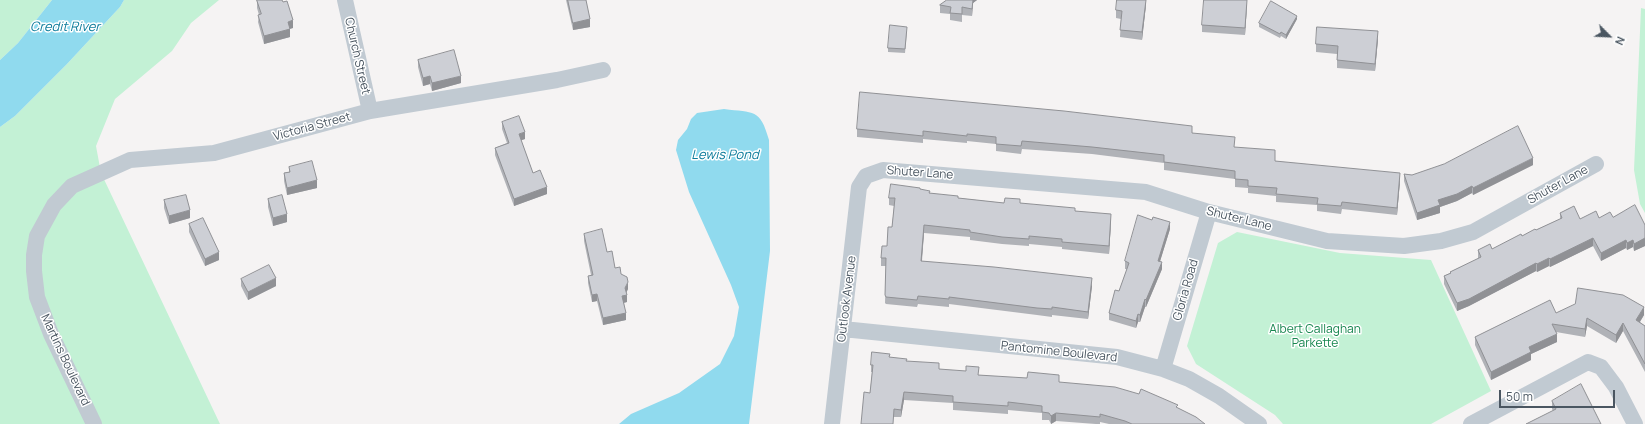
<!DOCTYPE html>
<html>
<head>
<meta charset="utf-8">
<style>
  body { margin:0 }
  #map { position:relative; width:1645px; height:424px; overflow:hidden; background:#f5f3f3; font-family:Manrope,sans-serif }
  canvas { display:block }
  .north { position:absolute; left:1589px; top:16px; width:40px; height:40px; -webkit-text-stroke:3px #fff; paint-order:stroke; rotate:114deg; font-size:11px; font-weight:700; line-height:16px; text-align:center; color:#4a5661 }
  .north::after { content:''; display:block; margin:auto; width:14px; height:18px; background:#4a5661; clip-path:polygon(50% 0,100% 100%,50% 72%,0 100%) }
  .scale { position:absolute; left:1499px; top:390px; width:116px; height:18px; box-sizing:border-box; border:2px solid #4a5661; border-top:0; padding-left:5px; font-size:12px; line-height:14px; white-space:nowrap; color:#4a5661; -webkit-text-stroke:3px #fff; paint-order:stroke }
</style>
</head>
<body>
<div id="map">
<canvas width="1645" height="424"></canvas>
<div class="north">N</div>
<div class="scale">50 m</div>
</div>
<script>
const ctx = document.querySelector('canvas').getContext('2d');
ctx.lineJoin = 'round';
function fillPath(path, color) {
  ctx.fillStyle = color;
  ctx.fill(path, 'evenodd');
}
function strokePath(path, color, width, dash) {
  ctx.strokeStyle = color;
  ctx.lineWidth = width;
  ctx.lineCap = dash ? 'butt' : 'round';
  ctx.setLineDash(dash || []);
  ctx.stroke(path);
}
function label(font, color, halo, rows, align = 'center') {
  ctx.font = font + ' Manrope,sans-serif';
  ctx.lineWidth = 3;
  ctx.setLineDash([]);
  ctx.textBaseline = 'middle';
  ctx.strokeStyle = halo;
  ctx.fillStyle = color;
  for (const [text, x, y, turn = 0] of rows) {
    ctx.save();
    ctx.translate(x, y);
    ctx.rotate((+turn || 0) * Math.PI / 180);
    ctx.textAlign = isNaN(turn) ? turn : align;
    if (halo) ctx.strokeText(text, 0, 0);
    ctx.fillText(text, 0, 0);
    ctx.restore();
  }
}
const green = new Path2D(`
  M0 0H52L18 43 0 60Z
  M124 0H219L191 23 172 51 115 99 96 146 101 173 220 424H0V127L15 116 67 64 120 7Z
  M1641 8 1645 9V213L1640 204 1634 170Z
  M1237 232 1340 253 1431 260 1491 391 1431 424H1283L1275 415 1196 364 1187 346 1218 243Z`);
const water = new Path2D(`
  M52 0H124L120 7 67 64 15 116 0 127V60L18 43Z
  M724 109C754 113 760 108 769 140L770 251 749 424H619L631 414 679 393 720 364 734 336 739 307 731 285 689 192 676 150 678 140 687 129 691 119 697 113Z`);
const minor = new Path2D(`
  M345 0 370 111
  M843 329 1117 357 1163 369 1189 379 1219 396 1259 424
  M1163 369 1209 212
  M94 424 51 334 37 297 34 271V255L37 236 54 205 72 186 130 160 214 153 370 111 557 80 603 70
  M832 424 859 187 866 176 883 170 1146 192 1209 212 1327 241 1404 246 1441 241 1473 232 1596 164
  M1471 424 1588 362 1601 367 1616 387 1635 424`);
const wall = new Path2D(`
  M257 0 293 28 290 29V37L264 44 258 22 259 15 257 8Z
  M566 0H586L590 27 573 30Z
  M947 0H977L973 3 972 16 962 15V22L950 20V14L940 13V5Z
  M1146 5 1142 40 1120 37 1121 19 1116 18V10Z
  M1247 5 1245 35 1202 32V25Z
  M1297 19 1286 39 1281 36 1280 38 1259 27V23Z
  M907 31 905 53 888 52V48Z
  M1378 39 1375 71 1337 68V54L1316 52V44Z
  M418 60 461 83 432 91 430 84 423 86 418 67Z
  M502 122 525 139 521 140 533 173 547 194 514 206 495 155V148L507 143 502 129Z
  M857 129 1192 133 1275 161 1400 181 1397 215 1342 209 1341 214 1317 211V205L1276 202V196L1248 193V188L1235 187V179L1164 170V163L1092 154 1022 149 1021 154 996 151V144L967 141V143L923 139V143L857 137Z
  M1533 165 1473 195 1472 193 1457 201 1440 207V213L1417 220 1404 181V174L1412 175Z
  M289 167 317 188 287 195 284 181V173L289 172Z
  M920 189 930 193 958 198 1004 203H1020L1075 211 1111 222 1109 254 1062 249V247L1029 244V246L1002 244 970 240V237L924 233 922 261 1092 286 1088 319 1052 315V317L1037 315 949 304V307L918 304 917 307 886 304 885 303 886 266H881V258L887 246 892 227 894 206 889 205V198Z
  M268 199 287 222 273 226 268 207Z
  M164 200 190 218 169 224 164 208Z
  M1560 213 1580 219 1613 217 1645 225V246L1634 251 1633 247 1627 250 1626 248 1601 261 1593 246 1550 267 1549 266 1537 272 1536 271 1469 306 1457 311 1444 284V276L1450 273V272L1478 259V250L1492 249 1522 236 1536 230 1560 219Z
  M189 224 219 260 205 266 189 232Z
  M1170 229 1160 261 1162 269 1146 307H1145L1140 322H1138L1136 328 1109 320V313L1119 291 1127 269H1125V261Z
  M584 234 607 252 615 268 621 274 628 289 626 293 627 302 624 303 626 320 603 325 597 301 592 302 588 283V276L591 275 584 241Z
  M241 279 276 286 248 300 241 286Z
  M1556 313 1644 315 1640 322 1645 326V372L1623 331 1616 343 1587 326 1585 337 1556 332 1557 342 1531 354V360L1491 380 1475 345V337Z
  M890 357 907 361 939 369 979 375 1059 382 1178 408 1205 424H1109L1100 422V424H1096L1056 421 1051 424 1049 420H1042V413L1008 410V414L953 410V403L904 400 901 417H894L870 393 872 372H871V365Z
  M1552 401 1601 424 1553 411 1552 409Z`);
const shadedWall = new Path2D(`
  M973 0H977L973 3 972 16V9Z
  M1146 0V5L1142 40V32Z
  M1247 0V5L1245 35V28Z
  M1297 16V19L1286 39V35Z
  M590 19V27L573 30V23Z
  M293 20V28L288 29V22Z
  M290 29V37L264 44V36Z
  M1378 31V39L1375 71V64Z
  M430 76V84L423 86V78Z
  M461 76V83L432 91V83Z
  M525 132V139L519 141V134Z
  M1533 158V165L1473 195V188Z
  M1400 173V181L1397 215V208Z
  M317 180V188L287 195V188Z
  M1472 186V193L1457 201 1440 207V213L1417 220V213L1438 200Z
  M547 187V194L514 206V199Z
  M190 210V218L169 224V216Z
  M287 214V222L273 226V218Z
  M1111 214V222L1109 254V246Z
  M1170 222V229L1158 268V261Z
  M924 225V233L921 269V261Z
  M1593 238V246L1550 267V259Z
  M1645 238V246L1634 251V244Z
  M1626 240V248L1601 261V253Z
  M1633 240V247L1627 250V243Z
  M219 252V260L205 266V259Z
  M1549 258V266L1537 272V264Z
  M1162 262V269L1146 307V300Z
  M1536 263V271L1469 306 1457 311V303Z
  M276 278V286L248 300V292Z
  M1092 278V286L1088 319V312Z
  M628 282V289L625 295V288Z
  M597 294V301L592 302V295Z
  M627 295V302L622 303V296Z
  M1145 299V307L1140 322V315Z
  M1644 307V315L1636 328V320Z
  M626 313V320L603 325V318Z
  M1138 314V322L1136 328V321Z
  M1587 318V326L1585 337V329Z
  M1623 323V331L1616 343V335Z
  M1557 334V342L1531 354V360L1491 380V372L1529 347Z
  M904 392V400L901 417V410Z
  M1056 413V421L1051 424V416Z`);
const building = new Path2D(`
  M257 0H282L283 2 287 1 293 20 288 22 290 29 264 36 258 15 261 14Z
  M568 0H586L590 19 573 23Z
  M947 0H973L972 9 962 7V14L950 13 951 7 940 5Z
  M1117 0H1146L1142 32 1120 30 1122 11 1116 10Z
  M1204 0H1247L1245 28 1202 25Z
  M1271 1 1297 16 1286 35 1281 32 1280 34 1259 23Z
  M890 25 907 27 905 49 888 48Z
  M1317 27 1378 31 1375 64 1337 60 1338 46 1316 44Z
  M454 50 461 76 432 83 430 76 423 78 418 60Z
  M860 92 1064 111 1192 126V133L1235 137 1234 147 1275 150V161L1400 173 1397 208 1342 202 1341 206 1317 204 1318 198 1276 194 1277 188 1248 186V180L1235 179V171L1164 162V155L1092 147 1022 141 1021 146 996 144V137L967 134V136L923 131V136L857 129Z
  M519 116 525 132 519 134 533 173 540 170 547 187 514 199 495 148 509 143 502 122Z
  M1518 126 1533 158 1473 188 1472 186 1457 194 1438 200 1440 205 1417 213 1404 174 1412 175 1444 164Z
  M312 161 317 180 287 188 284 173 290 172 289 167Z
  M891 184 920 188V189L930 191 929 193 958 196V198L1004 203 1005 198 1020 199V203L1075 208V211L1111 214 1109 246 1062 242V239L1029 236V239L1002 237 970 232V230L924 225 921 261 994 267 1092 278 1088 312 1052 307V309L1037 308 949 297V299L918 296 917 300 886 297 885 295 886 258H881L882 246H887L888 227H892L895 198H889Z
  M186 195 190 210 169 216 164 200Z
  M282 195 287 214 273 218 268 199Z
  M1635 205 1645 225V238L1634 244 1633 240 1627 243 1626 240 1601 253 1593 238 1550 259 1549 258 1537 264 1536 263 1469 299 1457 303 1444 276 1451 273 1450 272 1481 257 1478 250 1490 244 1492 249 1521 234 1522 236 1535 229 1536 230 1562 218 1560 213 1574 206 1580 219 1596 211 1599 218 1610 212 1613 217Z
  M1138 215 1152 220 1153 217 1170 222 1158 261 1162 262 1146 300 1145 299 1140 315 1138 314 1136 321 1109 313 1115 290 1119 291 1129 263 1125 261Z
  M203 218 219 252 205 259 189 224Z
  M602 229 607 252 612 251 615 268 620 267 621 274 627 277 628 282 625 288 627 295 622 296 626 313 603 318 597 294 592 295 588 276 593 275 584 234Z
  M269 265 276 278 248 292 241 279Z
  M1578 288 1623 295 1644 307 1636 320 1645 326V364L1623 323 1616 335 1587 318 1585 329 1552 324 1557 334 1529 347 1531 352 1491 372 1475 337 1550 300 1556 313 1575 304Z
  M872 352 890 354 889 357 907 359 906 361 939 363V369L966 371V366L979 367 978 375 1027 378 1028 372 1059 375V382L1115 387 1139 394 1141 389 1178 405 1176 407 1196 417 1205 424H1132L1125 421 1100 414V417L1056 413 1051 416 1049 413 1042 412V406L1008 402V406L953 402V396L904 392 901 410 894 409 893 424H861L864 392 870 393 873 365H871Z
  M1581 384 1601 424H1526L1556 409 1552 401Z`);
const streetNames = [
  ["Church Street",357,56,77],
  ["Victoria Street",312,127,-15],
  ["Shuter Lane",920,173,4],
  ["Shuter Lane",1558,185,-29],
  ["Shuter Lane",1239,219,14],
  ["Gloria Road",1186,290,-74],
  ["Outlook Avenue",847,299,-83],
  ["Pantomine Boulevard",1059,352,6],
  ["Martins Boulevard",65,360,65]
];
const parkNames = [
  ["Albert Callaghan",1315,330],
  ["Parkette",1315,344]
];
const waterNames = [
  ["Credit River",65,27],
  ["Lewis Pond",725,155]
];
fillPath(green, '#c3f1d5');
fillPath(water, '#90daee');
strokePath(minor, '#c1cad2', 16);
fillPath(wall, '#b0b2b7');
fillPath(shadedWall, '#909195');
fillPath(building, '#cdcfd5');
strokePath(building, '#909195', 1);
label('12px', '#4a5661', '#fff', streetNames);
label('12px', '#17864f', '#fff', parkNames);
label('italic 13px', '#0c7c9b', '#fff', waterNames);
</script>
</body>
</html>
